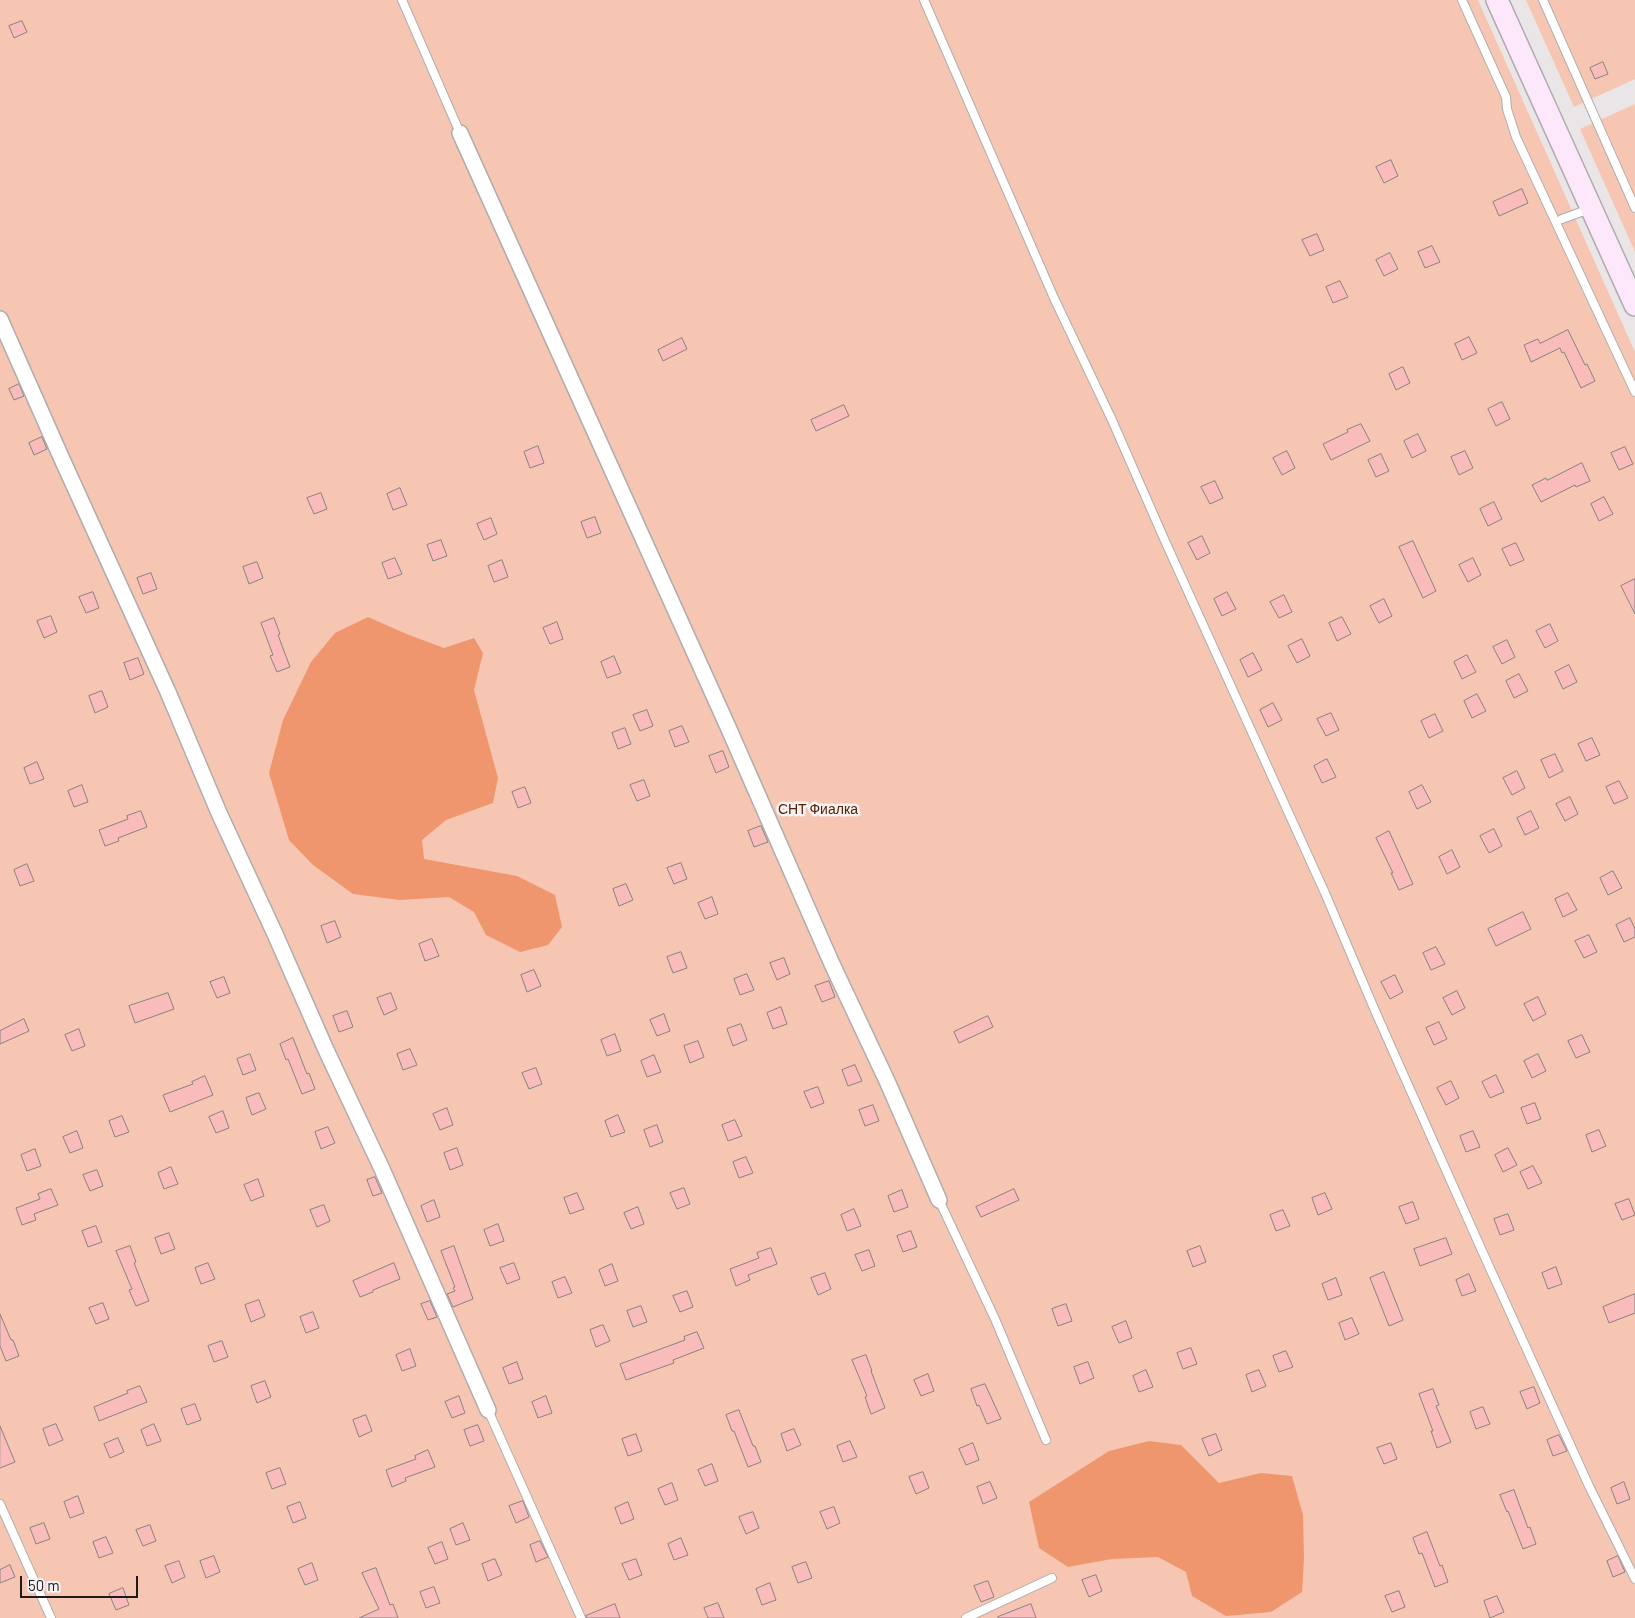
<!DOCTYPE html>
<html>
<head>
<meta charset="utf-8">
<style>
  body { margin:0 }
  #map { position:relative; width:1635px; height:1618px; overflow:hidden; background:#eae6e7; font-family:Barlow,sans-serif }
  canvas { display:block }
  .scale { position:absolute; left:20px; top:1576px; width:118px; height:22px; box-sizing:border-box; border:2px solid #1d1c1c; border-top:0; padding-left:6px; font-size:15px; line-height:18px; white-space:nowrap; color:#1d1c1c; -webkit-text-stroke:4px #f7f3f4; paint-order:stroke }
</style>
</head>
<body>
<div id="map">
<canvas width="1635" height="1618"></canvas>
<div class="scale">50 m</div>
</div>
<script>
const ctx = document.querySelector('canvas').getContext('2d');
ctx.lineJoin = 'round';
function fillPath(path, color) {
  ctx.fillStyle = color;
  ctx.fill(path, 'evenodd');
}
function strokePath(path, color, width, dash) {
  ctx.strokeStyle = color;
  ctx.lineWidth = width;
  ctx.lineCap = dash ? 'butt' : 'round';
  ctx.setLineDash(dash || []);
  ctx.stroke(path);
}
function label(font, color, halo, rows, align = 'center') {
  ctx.font = font + ' Barlow,sans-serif';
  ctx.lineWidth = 5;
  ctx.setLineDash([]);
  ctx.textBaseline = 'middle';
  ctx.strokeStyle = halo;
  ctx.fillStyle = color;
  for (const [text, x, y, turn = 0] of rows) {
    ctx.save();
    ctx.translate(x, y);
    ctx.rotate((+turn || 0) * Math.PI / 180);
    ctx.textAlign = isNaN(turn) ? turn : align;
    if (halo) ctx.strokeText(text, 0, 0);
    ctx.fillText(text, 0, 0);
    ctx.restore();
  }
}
const green = new Path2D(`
  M0 0H1478L1635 352V1618H0Z
  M1526 0H1635V79L1574 107Z
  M1635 104V252L1580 129Z`);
const forest = new Path2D(`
  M368 617 409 635 444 648 474 638 483 653 474 690 498 778 493 803 446 820 422 840 424 859 517 876 555 895 562 927 548 945 520 952 486 935 474 912 449 897 400 900 353 894 313 865 289 840 269 773 283 720 311 662 335 633Z
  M1149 1441 1181 1445 1219 1483 1261 1473 1292 1476 1303 1515 1304 1559 1302 1592 1271 1612 1226 1616 1192 1596 1186 1572 1158 1557 1112 1559 1068 1567 1039 1548 1029 1502 1109 1451Z`);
const building = new Path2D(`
  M22 21 27 32 14 38 9 26Z
  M1603 62 1608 74 1595 79 1590 68Z
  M1391 160 1398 176 1384 183 1376 167Z
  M1522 189 1528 203 1499 216 1493 202Z
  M1317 234 1324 250 1310 256 1302 240Z
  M1432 246 1440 262 1425 268 1418 252Z
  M1390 253 1398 269 1384 276 1376 260Z
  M1340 281 1348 297 1333 303 1326 287Z
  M1568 330 1585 365 1587 364 1595 381 1581 388 1564 352 1562 353 1560 348 1531 362 1524 345 1538 339 1540 343Z
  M1469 337 1477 353 1462 360 1455 344Z
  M682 338 687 349 663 361 658 350Z
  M1403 367 1410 383 1396 390 1389 374Z
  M19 384 24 396 14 400 9 389Z
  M1502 402 1510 419 1496 426 1488 409Z
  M844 405 849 416 816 431 811 420Z
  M1361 424 1370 441 1331 460 1323 444 1348 432 1347 430Z
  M1418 434 1426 451 1412 458 1404 441Z
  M42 437 47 449 34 455 29 443Z
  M538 446 544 463 530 468 524 452Z
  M1625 447 1633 464 1619 470 1611 453Z
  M1287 451 1295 468 1282 475 1273 458Z
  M1465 451 1473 468 1459 475 1451 457Z
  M1381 454 1389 471 1376 477 1368 460Z
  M1582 463 1590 481 1576 487 1575 485 1541 502 1532 485 1546 478 1547 480Z
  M1215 481 1223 498 1210 504 1201 487Z
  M400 488 407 505 393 510 387 494Z
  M321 493 327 509 314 514 307 498Z
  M1604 497 1613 514 1599 521 1591 504Z
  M1494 502 1502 519 1488 526 1480 509Z
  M595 517 601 533 587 538 581 522Z
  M491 518 497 534 484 540 477 524Z
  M1202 536 1210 553 1197 560 1188 543Z
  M441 540 447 556 433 561 427 545Z
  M1413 541 1436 591 1423 598 1399 547Z
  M1516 543 1524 560 1510 566 1502 549Z
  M395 558 402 574 388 579 382 563Z
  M1473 558 1481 575 1468 582 1459 565Z
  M502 560 508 577 494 582 488 566Z
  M257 562 263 578 249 584 243 567Z
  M151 573 157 589 143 594 137 578Z
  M1635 579V614L1621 586Z
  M93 592 99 608 86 613 79 597Z
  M1227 592 1236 609 1222 616 1214 599Z
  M1284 595 1292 612 1279 618 1270 602Z
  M1384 599 1392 616 1379 623 1370 606Z
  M51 616 57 632 44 638 37 621Z
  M1342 617 1351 634 1337 641 1329 623Z
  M274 618 280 634 278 635 290 667 277 672 270 656 273 655 261 623Z
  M557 622 563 639 550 644 543 628Z
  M1550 624 1558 641 1545 648 1536 631Z
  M1302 639 1310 656 1297 663 1288 646Z
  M1507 640 1515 657 1502 664 1493 647Z
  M1253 653 1262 670 1248 677 1240 660Z
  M1467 655 1476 672 1462 679 1454 662Z
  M614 656 621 673 607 678 601 662Z
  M138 658 144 674 130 680 124 663Z
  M1569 665 1577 682 1563 689 1555 672Z
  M1519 674 1528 691 1514 698 1506 681Z
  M102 691 108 707 95 713 89 696Z
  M1477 694 1486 711 1472 718 1464 701Z
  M1273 703 1282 720 1268 727 1260 710Z
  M647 710 653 726 640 731 633 715Z
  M1331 713 1339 730 1326 736 1317 719Z
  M1435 714 1443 731 1429 738 1421 721Z
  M682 726 689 742 675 747 669 731Z
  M625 728 631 744 618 749 612 733Z
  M1592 738 1600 755 1586 761 1578 744Z
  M723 751 729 767 716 773 709 756Z
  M1555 754 1563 771 1549 778 1541 760Z
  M1327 759 1336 777 1322 783 1314 766Z
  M37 762 44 779 30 784 24 768Z
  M1517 771 1525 788 1512 795 1503 778Z
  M644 780 650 796 637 801 630 785Z
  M1619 781 1628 798 1614 804 1606 787Z
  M82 785 88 802 74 807 68 791Z
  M1422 785 1431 802 1417 809 1409 792Z
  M525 787 531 803 518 808 512 792Z
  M1570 797 1578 814 1565 821 1556 804Z
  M141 811 147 827 118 838 119 841 105 846 99 830 128 819 127 816Z
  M1531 811 1539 828 1525 835 1517 818Z
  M761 826 768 842 754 847 748 831Z
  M1494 829 1502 846 1489 853 1480 836Z
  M1389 831 1413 884 1399 890 1391 873H1393L1376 838Z
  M1452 850 1460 867 1447 874 1439 857Z
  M681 863 687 879 674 884 667 868Z
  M27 864 34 881 20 886 14 870Z
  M1613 871 1622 888 1608 895 1600 878Z
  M626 884 633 900 619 906 613 889Z
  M1568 893 1577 910 1563 917 1555 899Z
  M712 897 718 914 705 919 698 903Z
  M1523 912 1531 929 1496 946 1488 929Z
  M1630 918 1635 929V937L1624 942 1616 925Z
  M335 921 341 937 327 943 321 926Z
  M1589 935 1597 952 1584 958 1575 941Z
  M432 939 439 956 425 961 419 944Z
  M1436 947 1445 964 1431 970 1423 953Z
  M681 952 687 968 673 973 667 957Z
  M784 958 790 974 777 980 770 963Z
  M534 970 541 986 527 992 521 975Z
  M747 974 754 990 740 995 734 979Z
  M1395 975 1403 992 1390 999 1381 982Z
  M224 977 230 993 217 998 210 982Z
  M829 981 835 997 822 1002 815 986Z
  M1457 991 1465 1008 1452 1015 1443 998Z
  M168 993 174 1009 135 1023 129 1006Z
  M391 993 397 1009 384 1015 377 998Z
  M1538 997 1546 1014 1533 1021 1524 1004Z
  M781 1007 787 1024 773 1029 767 1013Z
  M347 1011 353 1027 339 1032 333 1016Z
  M664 1014 670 1031 657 1036 650 1020Z
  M988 1016 993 1027 959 1043 954 1032Z
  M24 1019 29 1031 0 1044V1031Z
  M1439 1022 1447 1039 1434 1045 1426 1028Z
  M741 1024 747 1040 733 1046 727 1029Z
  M79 1029 85 1046 72 1051 65 1035Z
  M615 1034 621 1051 607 1056 601 1040Z
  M1582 1035 1590 1052 1576 1058 1568 1041Z
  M293 1038 307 1074 309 1073 315 1089 302 1094 288 1059 286 1060 280 1044Z
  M698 1041 704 1057 690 1063 684 1046Z
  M410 1049 417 1065 403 1070 397 1054Z
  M250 1054 256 1070 243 1075 237 1059Z
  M1538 1054 1546 1071 1532 1078 1524 1061Z
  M654 1055 661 1072 647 1077 641 1061Z
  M855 1065 862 1081 848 1086 842 1070Z
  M536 1068 542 1084 529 1089 522 1073Z
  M1496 1075 1504 1092 1490 1098 1482 1082Z
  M205 1076 213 1095 170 1112 163 1095 193 1084 192 1082Z
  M1451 1081 1459 1098 1446 1105 1437 1088Z
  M818 1087 824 1103 811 1108 804 1092Z
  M259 1093 266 1109 252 1115 246 1098Z
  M1535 1103 1541 1119 1527 1124 1521 1108Z
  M873 1105 879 1121 865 1126 859 1110Z
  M447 1108 453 1125 440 1130 433 1114Z
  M223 1111 229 1128 216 1133 209 1117Z
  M618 1115 625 1132 611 1137 605 1121Z
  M122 1116 129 1132 115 1137 109 1121Z
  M735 1120 742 1136 728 1141 722 1125Z
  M657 1125 663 1142 650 1147 644 1130Z
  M328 1127 335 1143 321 1149 315 1132Z
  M1599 1130 1606 1146 1592 1152 1586 1135Z
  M77 1131 83 1148 70 1153 63 1137Z
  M1473 1131 1480 1147 1466 1152 1460 1136Z
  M457 1148 463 1165 450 1170 444 1153Z
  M1508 1148 1517 1165 1503 1172 1495 1155Z
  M35 1149 41 1166 27 1171 21 1155Z
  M746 1157 753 1173 739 1178 733 1162Z
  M1533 1166 1542 1183 1528 1189 1520 1172Z
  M171 1167 178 1184 164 1189 158 1173Z
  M97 1170 103 1186 90 1191 83 1175Z
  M375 1177 382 1193 373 1196 367 1180Z
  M258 1179 264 1196 251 1201 244 1185Z
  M684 1188 690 1204 677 1209 670 1193Z
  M51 1189 58 1205 34 1214 36 1220 22 1225 16 1208 40 1199 38 1194Z
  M1014 1189 1019 1200 981 1217 976 1207Z
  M902 1190 908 1207 894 1212 888 1196Z
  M577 1193 584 1209 570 1214 564 1198Z
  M1325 1193 1332 1209 1318 1215 1312 1198Z
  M1629 1199 1635 1215 1622 1220 1615 1204Z
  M434 1200 440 1217 427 1222 421 1206Z
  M1413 1202 1419 1219 1406 1224 1399 1207Z
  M324 1205 330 1221 317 1227 310 1210Z
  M638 1207 644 1224 631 1229 624 1213Z
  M854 1209 861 1226 847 1231 841 1215Z
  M1283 1210 1290 1226 1276 1231 1270 1215Z
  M1508 1214 1514 1230 1500 1235 1494 1219Z
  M498 1224 504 1241 490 1246 484 1230Z
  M96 1226 102 1242 88 1247 82 1231Z
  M911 1231 917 1247 903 1252 897 1236Z
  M169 1233 175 1249 161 1254 155 1238Z
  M1446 1238 1452 1254 1420 1266 1414 1249Z
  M130 1246 136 1262 134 1263 149 1301 136 1306 129 1290 132 1289 116 1251Z
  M454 1246 473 1299 453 1307 447 1294 455 1291 453 1288 455 1287 441 1251Z
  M1200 1246 1206 1262 1193 1267 1187 1251Z
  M771 1248 777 1264 748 1275 750 1280 736 1286 730 1269 759 1258 757 1253Z
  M869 1250 875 1266 862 1271 855 1255Z
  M208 1263 215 1279 201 1284 195 1268Z
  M394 1263 400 1279 373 1290V1292L360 1297 353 1281Z
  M514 1263 520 1279 507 1284 500 1268Z
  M612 1264 618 1281 605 1286 599 1270Z
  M1556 1267 1562 1284 1548 1289 1542 1273Z
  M1384 1272 1403 1320 1389 1326 1370 1278Z
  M825 1273 831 1289 818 1295 811 1278Z
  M1469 1274 1476 1291 1462 1296 1456 1280Z
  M565 1277 572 1293 558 1298 552 1282Z
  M1336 1278 1342 1295 1328 1300 1322 1284Z
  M687 1291 693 1307 680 1312 673 1296Z
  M1635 1294V1313L1609 1323 1603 1307Z
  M259 1300 265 1316 251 1322 245 1305Z
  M430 1301 437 1317 428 1320 421 1304Z
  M103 1303 109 1319 96 1324 89 1308Z
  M1066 1304 1072 1321 1058 1326 1052 1309Z
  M641 1306 647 1322 633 1327 627 1311Z
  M313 1312 319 1328 306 1333 300 1317Z
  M0 1314 11 1340H13L19 1356 6 1361 0 1346Z
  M1352 1318 1359 1334 1345 1340 1339 1323Z
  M1126 1321 1132 1338 1119 1343 1112 1327Z
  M603 1325 610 1341 596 1347 590 1330Z
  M697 1332 704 1348 673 1360 674 1363 626 1380 620 1364 685 1340 684 1337Z
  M222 1341 228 1357 214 1362 208 1346Z
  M1191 1348 1197 1364 1183 1369 1177 1353Z
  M410 1349 416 1366 402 1371 396 1355Z
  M1286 1351 1293 1367 1279 1372 1273 1356Z
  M866 1355 872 1371H871L885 1408 871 1414 865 1397 867 1396 852 1360Z
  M517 1362 523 1379 509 1384 503 1368Z
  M1088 1362 1094 1378 1080 1384 1074 1367Z
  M1146 1370 1153 1387 1139 1392 1133 1376Z
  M1259 1370 1266 1386 1252 1392 1246 1375Z
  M928 1374 934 1391 921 1396 914 1380Z
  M265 1381 271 1397 257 1403 251 1386Z
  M985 1384 1001 1419 987 1424 979 1405 977 1406 971 1389Z
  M140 1386 147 1402 99 1421 94 1407 128 1393 127 1391Z
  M1534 1387 1540 1403 1527 1409 1520 1392Z
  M1433 1389 1439 1405 1436 1406 1451 1442 1437 1448 1431 1431H1433L1419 1394Z
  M459 1396 465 1413 452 1418 445 1402Z
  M546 1396 552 1413 538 1418 532 1402Z
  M195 1404 201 1420 187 1425 181 1409Z
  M1483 1407 1490 1424 1476 1429 1470 1412Z
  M739 1410 753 1446H755L761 1462 748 1467 734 1431H732L726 1415Z
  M366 1415 372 1431 359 1437 353 1420Z
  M56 1424 63 1440 49 1446 43 1429Z
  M154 1424 161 1441 147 1446 141 1430Z
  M478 1425 484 1441 470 1446 464 1430Z
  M0 1426 15 1462 0 1468Z
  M794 1429 801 1445 787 1451 781 1434Z
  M636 1434 642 1451 628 1456 622 1439Z
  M1216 1434 1222 1450 1209 1456 1202 1439Z
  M1559 1435 1567 1451 1553 1456 1547 1440Z
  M118 1438 124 1452 110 1458 104 1444Z
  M850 1441 857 1457 843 1462 837 1446Z
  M973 1443 979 1460 966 1465 959 1449Z
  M1391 1443 1397 1459 1384 1464 1377 1448Z
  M428 1450 435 1467 405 1478 406 1481 392 1487 386 1470 416 1459 415 1456Z
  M712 1464 718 1481 705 1486 698 1470Z
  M280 1468 286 1484 272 1489 266 1473Z
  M923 1472 929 1488 916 1494 909 1477Z
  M990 1482 997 1498 983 1504 977 1487Z
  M1624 1482 1630 1499 1617 1504 1611 1488Z
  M672 1483 678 1500 665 1505 658 1489Z
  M1514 1490 1528 1528 1530 1527 1536 1544 1523 1549 1508 1511 1507 1512 1500 1495Z
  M78 1496 84 1513 70 1518 64 1502Z
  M523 1501 529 1517 516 1523 509 1506Z
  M300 1502 306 1518 293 1523 287 1507Z
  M628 1502 634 1519 621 1524 615 1508Z
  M834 1507 840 1523 827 1529 820 1512Z
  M753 1512 759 1528 746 1534 739 1517Z
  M44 1523 50 1539 36 1544 30 1528Z
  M463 1523 470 1540 456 1545 450 1529Z
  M150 1525 156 1541 143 1546 136 1530Z
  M1427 1532 1440 1566 1442 1565 1448 1582 1435 1587 1422 1553 1419 1554 1413 1538Z
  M106 1537 113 1553 99 1558 93 1542Z
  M681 1538 688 1555 674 1560 668 1544Z
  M540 1541 548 1557 536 1562 530 1545Z
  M442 1542 448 1559 435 1564 428 1548Z
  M214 1556 220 1572 206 1578 200 1561Z
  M1618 1556 1625 1572 1613 1577 1607 1561Z
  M495 1559 502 1575 488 1581 482 1564Z
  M636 1559 642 1575 629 1580 622 1564Z
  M179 1561 185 1577 172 1583 165 1566Z
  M806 1562 812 1578 798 1583 792 1567Z
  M312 1563 318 1580 305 1585 298 1569Z
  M10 1565 15 1577 0 1583V1570Z
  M376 1568 390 1605 393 1604 398 1618H359L379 1609 362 1573Z
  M1096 1575 1102 1591 1089 1597 1082 1580Z
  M988 1581 994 1597 981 1602 974 1586Z
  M770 1583 776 1600 762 1605 756 1589Z
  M434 1587 440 1603 426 1608 420 1592Z
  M123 1588 129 1605 116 1610 109 1594Z
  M1399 1591 1405 1607 1392 1612 1385 1596Z
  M1497 1596 1504 1612 1490 1618 1484 1601Z
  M718 1603 724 1618H708L704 1608Z
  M615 1604 620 1618H587L586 1616Z
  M1031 1604 1036 1618H998V1617Z`);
const lane = new Path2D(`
  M402 0 460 133
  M924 0 1054 298 1112 420 1165 541 1325 893 1376 1013 1483 1253 1589 1486 1635 1579
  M1462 0 1506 97 1507 109 1516 137 1635 392
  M1543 0 1635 208
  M1562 219 1581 212 1591 211
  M939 1200 995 1319 1046 1440
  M488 1410 581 1618
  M0 1504 51 1618
  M966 1618 1052 1578`);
const street = new Path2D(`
  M460 133 728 727 832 964 887 1081 939 1200
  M0 319 61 457 168 692 219 813 275 934 327 1052 382 1169 488 1410`);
const secondary = new Path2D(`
  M1497 0 1635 305`);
const parkNames = [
  ["СНТ Фиалка",818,809]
];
fillPath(green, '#f7c6b2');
fillPath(forest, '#f0966e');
fillPath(building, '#fabbbb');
strokePath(building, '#878383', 1);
strokePath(lane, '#b0acad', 10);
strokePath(street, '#b0acad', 18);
strokePath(secondary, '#b0acad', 24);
strokePath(lane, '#fff', 8);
strokePath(street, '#fff', 15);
strokePath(secondary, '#fde8fb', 21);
label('14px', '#582003', '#f7f3f4', parkNames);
</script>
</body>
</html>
